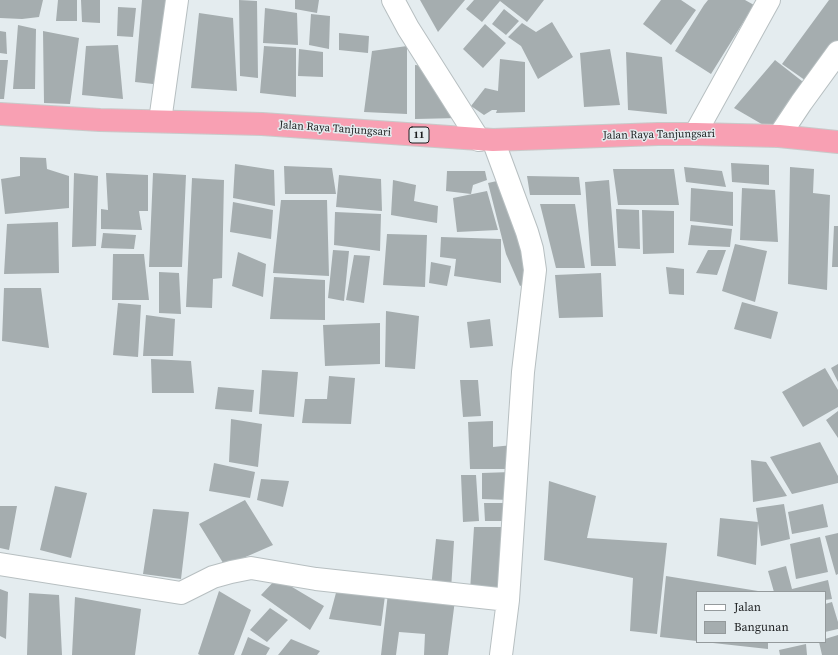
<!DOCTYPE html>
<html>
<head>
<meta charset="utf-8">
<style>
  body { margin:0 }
  #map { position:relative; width:838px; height:655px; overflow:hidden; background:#e4ecef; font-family:"Source Serif 4",serif }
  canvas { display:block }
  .legend { position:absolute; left:696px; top:591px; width:130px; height:52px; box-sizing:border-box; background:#e4ecef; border:1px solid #949a9c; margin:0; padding:5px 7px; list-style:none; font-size:12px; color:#1d1f20 }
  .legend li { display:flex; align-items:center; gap:8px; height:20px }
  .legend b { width:20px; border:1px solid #949a9c }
</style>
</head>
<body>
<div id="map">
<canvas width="838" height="655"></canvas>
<ul class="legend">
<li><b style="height:5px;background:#fff"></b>Jalan</li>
<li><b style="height:11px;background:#a5adaf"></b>Bangunan</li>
</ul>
</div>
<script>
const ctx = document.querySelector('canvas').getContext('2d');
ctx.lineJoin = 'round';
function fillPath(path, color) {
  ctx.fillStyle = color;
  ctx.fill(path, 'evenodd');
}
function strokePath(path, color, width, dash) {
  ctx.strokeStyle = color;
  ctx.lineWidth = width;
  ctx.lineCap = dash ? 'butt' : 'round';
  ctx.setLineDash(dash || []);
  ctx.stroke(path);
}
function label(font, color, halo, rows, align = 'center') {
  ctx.font = font + ' "Source Serif 4",serif';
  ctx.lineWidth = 3;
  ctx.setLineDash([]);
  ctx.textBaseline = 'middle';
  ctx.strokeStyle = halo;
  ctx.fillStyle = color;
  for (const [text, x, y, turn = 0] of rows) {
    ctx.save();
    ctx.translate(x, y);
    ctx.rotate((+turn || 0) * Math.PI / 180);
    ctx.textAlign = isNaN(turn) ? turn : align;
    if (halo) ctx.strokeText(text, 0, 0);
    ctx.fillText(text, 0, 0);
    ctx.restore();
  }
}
const building = new Path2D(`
  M0 0H25L24 5 25 0H43L39 17 22 19 0 18Z
  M58 0H77V21H56Z
  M81 0H100V23L82 22Z
  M142 0H172L162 85 135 82Z
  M239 0 257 1 258 78 240 76Z
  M295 0H319L317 13 295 9Z
  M420 0H465L438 32Z
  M474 0H544L527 22 500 1 482 22 466 9Z
  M661 0H681L696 10 671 45 643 24Z
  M708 0H745L754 5 711 74 675 51 704 5Z
  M829 0H838V42L809 83 782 64Z
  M118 7 136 8 133 37 117 36Z
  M265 8 297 13 298 45 263 43Z
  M504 9 519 21 506 35 492 24Z
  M199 13 233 18 237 91 191 88Z
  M311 14 330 16 329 49 309 45Z
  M552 22 573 57 538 79 521 46 508 37 522 23 536 32Z
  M485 24 506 43 483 68 463 49Z
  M18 25 36 29 35 89H13Z
  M0 31 6 32 7 54 0 53Z
  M43 31 79 38 70 104 44 103Z
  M339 33 369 36 368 53 339 50Z
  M118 45 123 99 82 95 86 46Z
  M264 46 296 48V97L260 93Z
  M407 46V114L364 112 372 51Z
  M299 49 323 52V77L298 76Z
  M610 49 620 105 584 107 580 53Z
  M626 52 662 57 667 114 628 110Z
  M500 59 525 62V112L496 113 497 110H492L484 115 471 106 485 88 498 91Z
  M0 60H8L4 99H0Z
  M775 60 807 85 772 130 734 108Z
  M415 65 426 66 459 118 415 119Z
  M20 157 46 158 47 169 69 176V208L5 214 1 179 20 176Z
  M731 163 769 165V185L732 182Z
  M235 164 274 170 275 206 233 198Z
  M284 166 332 168 336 194H285Z
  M684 167 722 171 726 187 686 182Z
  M790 167 814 169 813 193 830 195 827 290 788 284Z
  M613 169H674L679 205H618Z
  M447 171H485L487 180 473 185 471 194 446 191Z
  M74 173 98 176 96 246 72 247Z
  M106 173 148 175V211H139L142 230 101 229V209L108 210Z
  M153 173 186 175 182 267H149Z
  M339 175 381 179 382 211 336 207Z
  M527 176 579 177 581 195H530Z
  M192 178 224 180 222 278 213 279 212 308 186 307Z
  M393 180 416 185 414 201 438 206 437 223 391 215Z
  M609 180 616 266H591L585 182Z
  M497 181 525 239 531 281 520 286 506 254 488 183Z
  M691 188 733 192V226L690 221Z
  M742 188 775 190 778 242 740 240Z
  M487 191 498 230 457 232 453 198Z
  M281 200H327L329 276 273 273Z
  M233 202 273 210 271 239 230 232Z
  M540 204H575L585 268H556Z
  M616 209 639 210 640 249 618 248Z
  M642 210 674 211V253L643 254Z
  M335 212 381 214 380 251 334 245Z
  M58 222 59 273 4 274 7 224Z
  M691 225 732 229 730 247 688 245Z
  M834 226H838V267H832Z
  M103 233 136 235 134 249 101 248Z
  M387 234 427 235 425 287 383 285Z
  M441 237 501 239V283L454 276 456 259 440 257Z
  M735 244 767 251 755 302 722 291Z
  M333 250 349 251 344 301 328 298Z
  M708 250H726L717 275 696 273Z
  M238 252 266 264 263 297 232 286Z
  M113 254H144L149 300H112Z
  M354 255 370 256 364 303 346 300Z
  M431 262 451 266 447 286 429 283Z
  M666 267 684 269V295L669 294Z
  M159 272 179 273 181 314 159 313Z
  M601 273 603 317 559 318 555 275Z
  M274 277 325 280V320L270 319Z
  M4 288H41L49 348 2 341Z
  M742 302 778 312 771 339 734 329Z
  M118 303 141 305 138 357 113 355Z
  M386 311 419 316 415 369 385 367Z
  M146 315 175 319 173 356H143Z
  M490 319 493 346 470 348 467 322Z
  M380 323V364L325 366 323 325Z
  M151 359 191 361 194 393H152Z
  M838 364V382L831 368Z
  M825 368 838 390V407L803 427 782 392Z
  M262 370 298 372 294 417 259 414Z
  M329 376 355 378 351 424 302 423 305 399H327Z
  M460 380H478L481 416 463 417Z
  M218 387 254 390 252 412 215 409Z
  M838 411V438L826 420Z
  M231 419 262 424 258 467 229 462Z
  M493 421V447L513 445 512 469H470L468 422Z
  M820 442 838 476V483L792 494 770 457Z
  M751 460 766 462 787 496 753 502Z
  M214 463 255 472 250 498 209 491Z
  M511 472 509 500 482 499V473Z
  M461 475H476L479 521 463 522Z
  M261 479 289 481 283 507 257 500Z
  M549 481 596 496 587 538 667 543 657 634 630 631 633 578 544 560Z
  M55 486 87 493 71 558 40 550Z
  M245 500 273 545 225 566 199 524Z
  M484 503H508L507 521H485Z
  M784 504 790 539 761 546 756 508Z
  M823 504 828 527 792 534 788 512Z
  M0 506H17L9 550 0 548Z
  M153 509 189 512 181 579 143 574Z
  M720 518 758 522 756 565 717 556Z
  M474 527H506L503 595 470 591Z
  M838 533V574L836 575 825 536Z
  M820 537 828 572 796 579 790 544Z
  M436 539 454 541 451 590 431 588Z
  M786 566 792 589 828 580 832 599 825 600V592H774L768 571Z
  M666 576 758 591V592H697V641L660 637Z
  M277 578 324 606 310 630 261 595Z
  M0 589 8 592 6 639 0 636Z
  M337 589 385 596 381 626 329 619Z
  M219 591 251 610 234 655H200L198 654Z
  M29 593 59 595 62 655H27Z
  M388 593 455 600 448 655H424L425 634 399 632 396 655H381Z
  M75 597 141 609 135 655H72Z
  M832 602 838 622V629L825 632V604Z
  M270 608 288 620 267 642 250 630Z
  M838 635V655H822L819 642H825V639Z
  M248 637 270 648 266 655H241Z
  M291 639 320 651 317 655H278Z
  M713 642H768V649L713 643Z
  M806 644 807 655H780L779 650Z`);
const minor = new Path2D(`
  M393 0 408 28 479 140
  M160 121 177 0
  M695 134 769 0
  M779 136 801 103 838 52
  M493 140 527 232 532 249 535 270 523 372 508 600 501 655
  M0 564 181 593 213 577 231 572 251 568 316 579 508 600`);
const trunk = new Path2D(`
  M0 114 100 120 262 124 493 140 658 134H695L779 136 838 142`);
const shields = [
  [419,135,20]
];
const shieldNames = [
  ["11",419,135]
];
const streetNames = [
  ["Jalan Raya Tanjungsari",335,129,4],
  ["Jalan Raya Tanjungsari",659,135,-1]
];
fillPath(building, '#a5adaf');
strokePath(minor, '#b7bfc1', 24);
strokePath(trunk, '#c9c9c9', 24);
strokePath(minor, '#fff', 22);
strokePath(trunk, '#f8a0b3', 22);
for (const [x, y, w] of shields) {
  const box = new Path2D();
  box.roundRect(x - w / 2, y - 8, w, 16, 3);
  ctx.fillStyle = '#e4ecef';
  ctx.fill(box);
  strokePath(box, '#1d1f20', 1);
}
label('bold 10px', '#1d1f20', null, shieldNames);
label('11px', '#1d1f20', '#e4ecef', streetNames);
</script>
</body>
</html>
